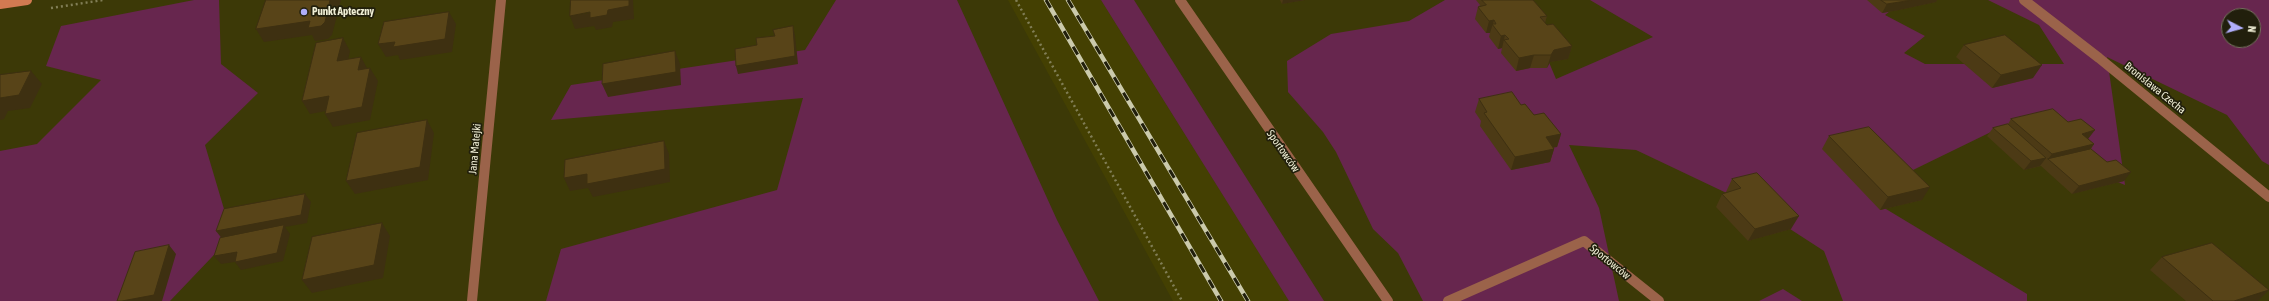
<!DOCTYPE html>
<html>
<head>
<meta charset="utf-8">
<style>
  body { margin:0 }
  #map { position:relative; width:2269px; height:301px; overflow:hidden; background:#3c3907; font-family:"Asap Condensed",sans-serif }
  canvas { display:block }
  .north { position:absolute; left:2221px; top:8px; width:40px; height:40px; box-sizing:border-box; background:#211f0c; border:1px solid #73725c; border-radius:50%; rotate:96deg; font-size:11px; font-weight:700; line-height:16px; text-align:center; color:#efeed5 }
  .north::after { content:''; display:block; margin:auto; width:14px; height:18px; background:#b0aefa; clip-path:polygon(50% 0,100% 100%,50% 72%,0 100%) }
</style>
</head>
<body>
<div id="map">
<canvas width="2269" height="301"></canvas>
<div class="north">N</div>
</div>
<script>
const ctx = document.querySelector('canvas').getContext('2d');
ctx.lineJoin = 'round';
function fillPath(path, color) {
  ctx.fillStyle = color;
  ctx.fill(path, 'evenodd');
}
function strokePath(path, color, width, dash) {
  ctx.strokeStyle = color;
  ctx.lineWidth = width;
  ctx.lineCap = dash ? 'butt' : 'round';
  ctx.setLineDash(dash || []);
  ctx.stroke(path);
}
function label(font, color, halo, rows, align = 'center') {
  ctx.font = font + ' "Asap Condensed",sans-serif';
  ctx.lineWidth = 3.5;
  ctx.setLineDash([]);
  ctx.textBaseline = 'middle';
  ctx.strokeStyle = halo;
  ctx.fillStyle = color;
  for (const [text, x, y, turn = 0] of rows) {
    ctx.save();
    ctx.translate(x, y);
    ctx.rotate((+turn || 0) * Math.PI / 180);
    ctx.textAlign = isNaN(turn) ? turn : align;
    if (halo) ctx.strokeText(text, 0, 0);
    ctx.fillText(text, 0, 0);
    ctx.restore();
  }
}
const built = new Path2D(`
  M1008 0H1101L1289 301H1173Z`);
const green = new Path2D(`
  M194 0H219L221 64 258 93 205 145 232 236 170 301H0V151L37 144 101 80 46 66 61 26Z
  M836 0H957L1057 220 1099 301H546L561 249 777 190 803 98 551 120 571 85 805 50Z
  M1101 0H1134L1324 301H1289Z
  M1445 0H1510L1527 10 1556 79 1653 37 1590 0H1904L1885 15 1925 36 1904 53 1925 64H2064L2039 25 1988 0H2269V165L2262 161 2227 115 2107 57 2125 185 1993 131 1913 170 1876 203 2027 294V301H1843L1824 251 1756 207 1636 150 1569 145 1599 208 1619 301H1423L1398 253 1373 229 1336 152 1323 132 1288 92 1287 61 1331 34 1409 21ZM2229 16H2253V40H2229Z
  M1783 289 1802 301H1759Z`);
const path = new Path2D(`
  M1016 0 1182 301
  M51 8 103 0`);
const street = new Path2D(`
  M1180 0 1388 301
  M2024 0 2099 58 2269 197
  M472 301 501 0
  M1448 301 1584 241 1659 301`);
const secondary = new Path2D(`
  M0 4 27 0`);
const rail = new Path2D(`
  M1046 0 1221 301
  M1068 0 1248 301`);
const wall = new Path2D(`
  M1280 0H1305L1282 4Z
  M1476 0H1533L1547 16 1545 23 1572 46 1568 59 1550 62 1547 68H1530L1516 71 1501 53 1502 48 1498 49 1489 37 1490 33H1486L1475 19 1478 7 1480 5Z
  M1867 0H1937L1936 2 1899 10 1882 13Z
  M1964 45 2033 78 1992 88 1956 57Z
  M1479 99 1521 105 1534 115 1561 134 1557 147H1553L1554 149 1550 162 1511 170 1480 126 1481 121 1475 112Z
  M2011 119 2088 139 2094 144 2091 149 2124 181 2072 194 2041 166 2024 170 1987 136 1993 128 2008 124Z
  M1829 136 1922 200 1880 210 1822 149Z
  M1732 179 1791 229 1748 241 1716 207 1722 194 1726 192Z
  M2162 257 2258 301H2186L2150 270Z`);
const shadedWall = new Path2D(`
  M330 0H341L332 35 328 39 315 41 312 35 264 42 256 29Z
  M629 0H633L634 19 613 22 612 27 596 30 594 26 575 29 570 16 608 10Z
  M1283 0H1305L1282 4Z
  M1912 0H1937L1936 2 1899 10 1882 13 1887 4Z
  M449 12 456 24 452 52 400 60 398 55 386 57 378 44 395 42Z
  M1494 20 1490 33H1486L1489 21Z
  M793 26 795 35 798 64 738 74 736 66Z
  M1505 35 1502 48 1498 49 1501 36Z
  M343 38 350 51 345 74 337 61Z
  M1572 46 1568 59 1550 62 1547 68 1551 55 1554 50Z
  M675 51 680 64 681 85 608 97 602 84Z
  M1534 55 1530 68 1516 71 1519 58Z
  M361 57 368 70H358Z
  M2042 65 2033 78 1992 88 2001 75Z
  M370 68 378 81 370 120 333 127 325 114Z
  M31 71 42 84 30 108 8 111 4 119 0 120V98Z
  M329 96 337 109 310 114 302 101Z
  M427 120 434 133 428 180 355 194 346 181Z
  M2095 130 2085 143 2082 134Z
  M1561 134 1557 147 1541 150 1546 137Z
  M664 141 669 154 670 182 593 197 588 188 570 191 564 178 587 174Z
  M2094 144 2084 157 2048 159 2052 154Z
  M1554 149 1550 162 1511 170 1515 157Z
  M2046 158 2040 166 2024 170 2031 161Z
  M2131 172 2124 181 2072 194 2079 186Z
  M1930 187 1922 200 1880 210 1888 197Z
  M305 194 311 202 307 223 285 227 290 234 283 261 241 270 235 262 221 264 214 256 237 252 277 253 223 240 216 231Z
  M1799 216 1791 229 1748 241 1755 229Z
  M382 223 390 236 383 278 312 293 302 280Z
  M169 245 176 254 162 301H122Z
  M2269 290 2258 301H2234Z`);
const building = new Path2D(`
  M266 0H330L325 22 321 26 308 28 310 21 256 29Z
  M571 0H629V6L608 10 607 15 590 18V12L570 16Z
  M1482 0H1533L1547 16 1540 17 1547 25 1553 24 1572 46 1554 50 1551 55H1534L1519 58 1504 40 1509 39 1505 35 1501 36 1492 24H1496L1494 20 1489 21 1478 7 1486 5Z
  M1881 0H1912L1887 4Z
  M449 12 445 39 393 47 395 42 378 44 384 22Z
  M793 26 795 56 736 66 735 49 757 45 756 38 775 36 773 30Z
  M2005 35 2042 65 2001 75 1964 45Z
  M343 38 337 61 361 57 358 70 370 68 362 107 325 114 329 96 302 101 316 43Z
  M675 51 676 72 602 84 603 64Z
  M31 71 19 95 0 98V75Z
  M1512 92 1521 105 1525 104 1534 115 1544 113 1561 134 1546 137 1554 149 1515 157 1484 113 1487 112 1479 99Z
  M2053 109 2068 122 2081 119 2095 130 2082 134 2094 144 2052 154 2011 119Z
  M427 120 420 167 346 181 357 133Z
  M2008 124 2046 158 2031 161 1993 128Z
  M1869 127 1930 187 1888 197 1829 136Z
  M664 141 665 169 587 184V174L564 178 565 160Z
  M2091 149 2107 162 2116 160 2131 172 2079 186 2048 159Z
  M1757 173 1799 216 1755 229 1722 194 1741 188 1732 179Z
  M305 194 301 215 216 231 224 209Z
  M382 223 374 265 302 280 312 237Z
  M284 225 277 253 235 262 237 252 214 256 220 238Z
  M2212 243 2269 290 2234 301H2213L2162 257Z
  M169 245 154 295 122 301H117L135 252Z`);
const markers = [
  [304,12,4,"#b0aefa"]
];
const poiNames = [
  ["Punkt Apteczny",312,12]
];
const streetNames = [
  ["Bronisława Czecha",2155,88,39],
  ["Jana Matejki",475,149,-85],
  ["Sportowców",1283,151,55],
  ["Sportowców",1610,262,39]
];
fillPath(built, '#444002');
fillPath(green, '#67264e');
strokePath(path, '#817e56', 2.5, [2, 3]);
strokePath(street, '#9b634a', 10);
strokePath(secondary, '#d27a51', 10);
strokePath(rail, '#cbcaac', 4.5);
strokePath(rail, '#211f0c', 3, [9]);
fillPath(wall, '#4c3a15');
fillPath(shadedWall, '#3e3011');
fillPath(building, '#584418');
strokePath(building, '#3e3011', 1);
for (const [x, y, r, color] of markers) {
  const dot = new Path2D();
  dot.arc(x, y, r, 0, 2 * Math.PI);
  ctx.fillStyle = color;
  ctx.fill(dot);
  strokePath(dot, '#211f0c', 1.5);
}
label('bold 11px', '#efeed5', '#211f0c', poiNames, 'left');
label('11px', '#efeed5', '#211f0c', streetNames);
</script>
</body>
</html>
